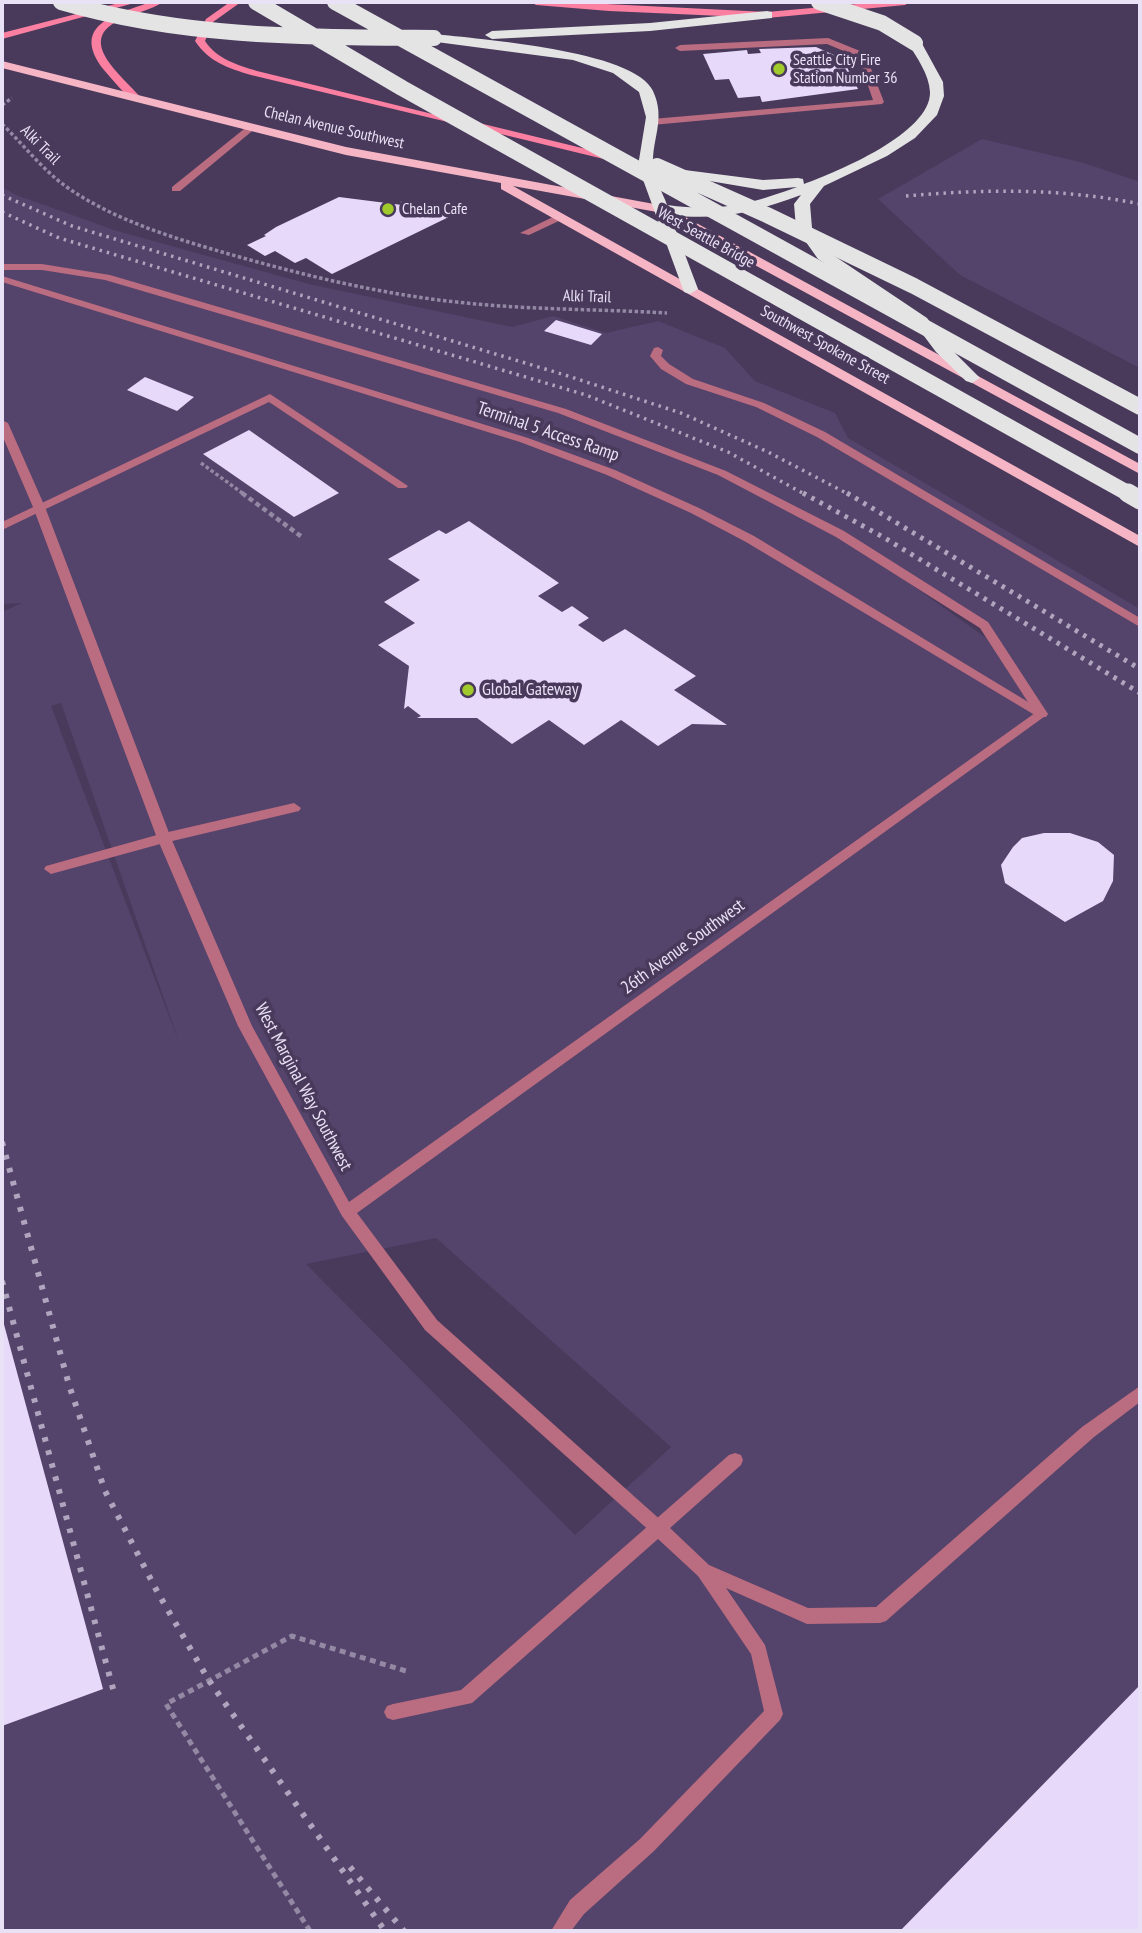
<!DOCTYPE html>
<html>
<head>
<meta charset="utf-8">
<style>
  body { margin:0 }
  #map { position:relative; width:1142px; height:1933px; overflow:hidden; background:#493a5c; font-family:"PT Sans Narrow",sans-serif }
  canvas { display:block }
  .frame { position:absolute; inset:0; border:4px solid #e9e1f5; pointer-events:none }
</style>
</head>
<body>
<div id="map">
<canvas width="1142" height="1933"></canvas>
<div class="frame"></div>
</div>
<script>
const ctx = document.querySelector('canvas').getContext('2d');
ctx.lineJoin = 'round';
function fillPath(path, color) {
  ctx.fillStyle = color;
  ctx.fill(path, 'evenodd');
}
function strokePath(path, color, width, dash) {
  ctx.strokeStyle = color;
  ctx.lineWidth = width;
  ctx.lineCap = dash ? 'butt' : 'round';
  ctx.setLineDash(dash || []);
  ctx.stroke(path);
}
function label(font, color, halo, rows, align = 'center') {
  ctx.font = font + ' "PT Sans Narrow",sans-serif';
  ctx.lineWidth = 7;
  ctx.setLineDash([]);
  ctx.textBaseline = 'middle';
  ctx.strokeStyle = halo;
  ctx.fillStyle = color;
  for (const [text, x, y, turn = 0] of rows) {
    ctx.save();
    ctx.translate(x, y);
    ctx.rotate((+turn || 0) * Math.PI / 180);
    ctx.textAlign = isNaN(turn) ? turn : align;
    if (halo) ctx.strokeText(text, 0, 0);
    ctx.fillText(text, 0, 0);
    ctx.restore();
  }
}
const built = new Path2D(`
  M982 139 1084 163 1140 182V368L960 275 878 199Z
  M2 187 16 195 117 231 309 284 512 327 553 316 606 333 658 321 725 348 755 381 835 413 848 438 1140 609V1931H2V612L22 603 2 604ZM856 545 984 625 996 645ZM61 703 177 1036V1037L51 706ZM436 1238 671 1447 575 1535 306 1264Z`);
const building = new Path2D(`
  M816 47 843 59 858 89 762 102 760 96 738 98 729 79 715 80 703 54 747 50 748 54 761 53 759 49Z
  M339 197 402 205 459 212 332 274 306 258 295 263 275 251 265 256 247 245 266 236 264 235 276 227Z
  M556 320 602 334 591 345 544 331Z
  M145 377 194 397 177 411 127 390Z
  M249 430 339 493 294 517 203 454Z
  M469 521 559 583 538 596 562 612 572 606 589 618 578 625 603 642 625 629 696 676 674 690 727 725 692 724 658 746 621 720 584 745 549 720 512 744 477 718H417L421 716 408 706 404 709 409 666 378 645 415 623 384 602 420 580 388 559 439 530 446 534Z
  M1044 833H1070L1098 842 1114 855 1113 881 1103 901 1065 922 1005 883 1001 865 1013 847 1022 838Z
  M2 1317 103 1689 2 1726Z
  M1140 1685V1931H900Z`);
const pathFar2 = new Path2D(`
  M2 105 12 98
  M2 124C25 146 44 172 71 190 116 220 170 237 222 252 302 275 383 295 466 303 533 310 600 309 667 313
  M402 205 403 200
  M201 463 245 495`);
const pathFar1 = new Path2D(`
  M242 493 302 537`);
const path = new Path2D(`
  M310 1931 166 1704 292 1636 409 1672`);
const service = new Path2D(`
  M828 38 865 53 884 102 882 104 652 125 647 122 652 119 873 100 858 57 827 44 680 51 675 48 680 45Z
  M249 125 257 127 180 191H172V187Z
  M559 214 564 217 563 219 529 235 520 233Z
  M658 347 663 350 661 356 669 364 693 379 764 403 825 432 1140 618V627L817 437 756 407 686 384 661 369 650 356 654 348Z
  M270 394 408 486 406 488H398L269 402 2 530V522Z
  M294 803 301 808 299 811 164 843 51 874 44 869 46 866 164 833Z
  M1140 1386V1402L1094 1437 886 1621 880 1623 807 1624 726 1588 765 1645 783 1714 780 1720 654 1851 584 1914 571 1931H551L570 1900 640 1839 764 1711 751 1654 698 1576 658 1539 472 1703 393 1720 387 1718 384 1712 387 1706 393 1704 461 1690 729 1455 735 1453 741 1455 743 1460 741 1465 670 1528 709 1565 808 1608 876 1607 1082 1427Z`);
const minor = new Path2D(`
  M2 264H42L110 275 566 409 726 471 844 531 988 622 1048 714 357 1213 437 1320 664 1523 666 1528 664 1533 658 1535 652 1533 425 1330 342 1216 238 1026 157 838 33 507 2 435V420L8 423 45 507 171 838 252 1026 349 1202 1035 713 980 628 836 537 718 475 558 413 105 280 42 270H2Z`);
const tertiary = new Path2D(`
  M2 276 528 438 615 470 699 508 754 536 1048 714 1046 717H1038L746 542 691 513 607 475 520 442 2 282Z`);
const secondary = new Path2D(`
  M123 2H138L2 39V33Z
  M151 2H163C151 10 135 13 122 19 73 40 122 75 141 98L136 101C124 95 113 80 104 70 69 25 116 14 151 2Z
  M230 2H241L213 22 205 41C217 59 237 65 257 71L457 120 452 123 251 75C228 68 209 62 195 41L206 19Z
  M531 2H566L767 12 879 2H910L905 5 767 18 609 11 536 5Z
  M475 122 615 156 617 158 612 161 472 127 470 125Z`);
const primary = new Path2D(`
  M2 61 346 147 665 206 1140 464V474L657 212 513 186 1140 536V547L501 189V183L346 155 2 68Z`);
const motorway = new Path2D(`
  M767 11 772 12V18L650 31 492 39 485 35 492 31 650 23Z
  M434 34C477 39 635 50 653 91 666 119 652 138 653 165 653 177 663 193 667 205 719 212 748 205 797 187L763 190 674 175 669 174 667 171 669 168 763 180 798 178 803 179 804 184C837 172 931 133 930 92 929 74 917 58 908 43L915 39 920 40 943 82 944 96 937 115 915 138 887 156 824 186 810 204 812 228 830 253 927 318 948 346 980 378 972 383 966 381 936 352 915 324 818 259 796 228 794 204 801 195C755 212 720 221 670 215L698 289 690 294 684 292 638 166 646 117 639 92 613 73 573 60 429 41V35Z`);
const railFar2 = new Path2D(`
  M2 195 72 226 565 375 681 413 768 452 850 495
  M906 196C985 189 1062 188 1140 204
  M2 212 59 238 586 395 728 452 806 495`);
const railFar1 = new Path2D(`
  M803 493 883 537 1140 693
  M847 493 1140 669`);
const rail = new Path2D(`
  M2 1142 69 1385 105 1491 158 1593 208 1679 385 1931
  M2 1281 115 1696
  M350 1867 404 1931`);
const motorwayBridgeFar1 = new Path2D(`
  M61 2C185 38 306 37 434 38
  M256 2 402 88 1131 495
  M335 2 1140 446
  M819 2 882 23 915 43
  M657 166 767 215 914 286 1140 407`);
const motorwayBridge = new Path2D(`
  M1128 493 1140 500`);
const markers = [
  [779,69,7,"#a0c92c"],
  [388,209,7,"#a0c92c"],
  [468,690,7,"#a0c92c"]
];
const farPoinames = [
  ["Seattle City Fire",793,60],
  ["Station Number 36",793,78],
  ["Chelan Cafe",402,209]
];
const farStreetnames = [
  ["Chelan Avenue Southwest",334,128,13],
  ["Alki Trail",40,145,45],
  ["West Seattle Bridge",706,238,29],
  ["Alki Trail",587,297,2],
  ["Southwest Spokane Street",825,345,29]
];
const streetNames = [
  ["Terminal 5 Access Ramp",548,432,19],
  ["26th Avenue Southwest",683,947,-36],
  ["West Marginal Way Southwest",303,1087,62]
];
const poiNames = [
  ["Global Gateway",482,690]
];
fillPath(built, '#54436a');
fillPath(building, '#e7d9fa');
strokePath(pathFar2, '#9489a4', 3.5, [3.5, 2.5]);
strokePath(pathFar1, '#9489a4', 4.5, [5, 3.5]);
strokePath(path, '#9489a4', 5, [6, 4.5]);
fillPath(service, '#ba6c80');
fillPath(minor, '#ba6c80');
fillPath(tertiary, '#ba6c80');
fillPath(secondary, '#fb7fa1');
fillPath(primary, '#f6b5c4');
fillPath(motorway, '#e4e4e4');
strokePath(railFar2, '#b0a5be', 3.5, [2.5, 5]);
strokePath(railFar1, '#b0a5be', 5, [3.5, 6]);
strokePath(rail, '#b0a5be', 6, [4.5, 9]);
strokePath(motorwayBridgeFar1, '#e4e4e4', 16);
strokePath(motorwayBridge, '#e4e4e4', 19);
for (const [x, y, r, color] of markers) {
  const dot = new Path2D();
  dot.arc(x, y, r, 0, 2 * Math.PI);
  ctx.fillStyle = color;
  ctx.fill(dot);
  strokePath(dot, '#493a5c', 2.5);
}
label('16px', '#e9e1f5', '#493a5c', farPoinames, 'left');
label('16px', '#e9e1f5', '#493a5c', farStreetnames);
label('18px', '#e9e1f5', '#493a5c', streetNames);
label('18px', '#e9e1f5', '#493a5c', poiNames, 'left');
</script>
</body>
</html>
